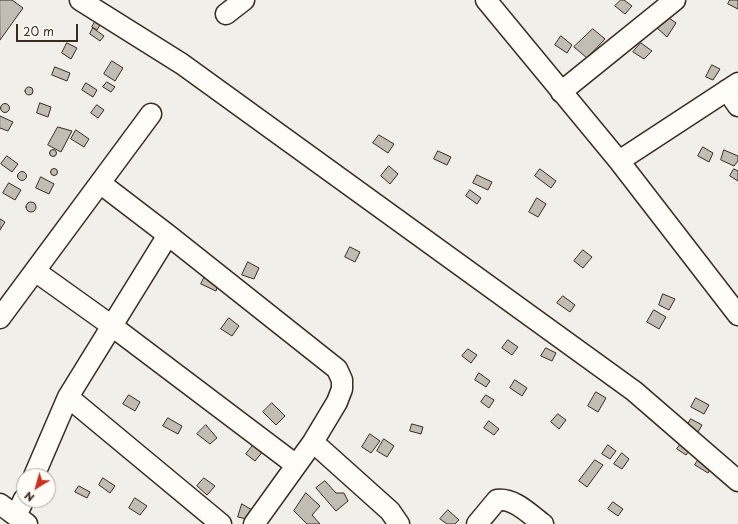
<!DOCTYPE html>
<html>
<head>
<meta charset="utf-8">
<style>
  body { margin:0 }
  #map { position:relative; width:738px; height:524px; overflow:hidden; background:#f1efea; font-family:"Playpen Sans",sans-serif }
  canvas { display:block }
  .north { position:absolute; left:16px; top:468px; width:40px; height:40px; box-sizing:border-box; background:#fdfcf7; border:1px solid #afa8a0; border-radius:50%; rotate:217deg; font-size:11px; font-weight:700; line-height:16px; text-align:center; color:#3b2a1e }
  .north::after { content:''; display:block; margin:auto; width:14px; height:18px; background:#c8321e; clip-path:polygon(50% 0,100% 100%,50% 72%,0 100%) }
  .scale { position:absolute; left:16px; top:24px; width:62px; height:18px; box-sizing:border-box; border:2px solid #3b2a1e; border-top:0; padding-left:5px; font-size:12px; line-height:14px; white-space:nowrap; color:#3b2a1e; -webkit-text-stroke:3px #fdfcf7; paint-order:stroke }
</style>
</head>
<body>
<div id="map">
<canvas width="738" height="524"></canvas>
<div class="north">N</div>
<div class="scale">20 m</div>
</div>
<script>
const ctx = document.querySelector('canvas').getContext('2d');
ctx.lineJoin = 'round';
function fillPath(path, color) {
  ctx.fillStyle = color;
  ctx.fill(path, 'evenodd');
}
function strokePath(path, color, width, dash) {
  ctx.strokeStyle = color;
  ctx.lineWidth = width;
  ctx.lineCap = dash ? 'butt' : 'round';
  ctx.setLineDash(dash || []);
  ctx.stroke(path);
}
const building = new Path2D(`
  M0 0H12L23 8 0 40Z
  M621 0H624L632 6 625 14 615 6Z
  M730 0H738V9L728 4Z
  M665 15 676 23 667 37 656 27Z
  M95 22 100 25 97 30 92 27Z
  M93 28 104 36 100 41 90 34Z
  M593 29 605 39 587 58 574 47Z
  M561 36 572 45 567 53 555 45Z
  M67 43 77 48 71 59 62 53Z
  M641 43 652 51 644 59 633 52Z
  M112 61 123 68 115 81 104 74Z
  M712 65 720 69 713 80 706 77Z
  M55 67 70 73 67 81 52 75Z
  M107 82 115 87 111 92 103 87Z
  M86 83 97 90 93 97 82 90Z
  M25 91a4 4 0 1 1 8 0a4 4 0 1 1-8 0Z
  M40 103 51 107 48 117 37 113Z
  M0.5 108a4.5 4.5 0 1 1 9 0a4.5 4.5 0 1 1-9 0Z
  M97 105 104 110 98 118 91 113Z
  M0 116 13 122 8 131 0 128Z
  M58 127 72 131 61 152 48 145Z
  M76 130 89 139 84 147 71 139Z
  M379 135 394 144 388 153 373 143Z
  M703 147 713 153 709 162 698 156Z
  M49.5 153a3.5 3.5 0 1 1 7 0a3.5 3.5 0 1 1-7 0Z
  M724 150 738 156V161L734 166 721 160Z
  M438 151 451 157 447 165 434 159Z
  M7 156 18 164 12 172 1 164Z
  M389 166 398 174 390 184 381 176Z
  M50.5 172a3.5 3.5 0 1 1 7 0a3.5 3.5 0 1 1-7 0Z
  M540 169 556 181 551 188 535 176Z
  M734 169 738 171V181L730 176Z
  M17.5 176a4.5 4.5 0 1 1 9 0a4.5 4.5 0 1 1-9 0Z
  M477 175 492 182 488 190 473 183Z
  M41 177 54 184 49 194 36 188Z
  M9 183 21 190 15 200 3 193Z
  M470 190 481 198 477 204 466 196Z
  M537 198 546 204 538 217 529 212Z
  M26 207a5 5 0 1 1 10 0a5 5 0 1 1-10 0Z
  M0 219 5 222 0 230Z
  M350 247 360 252 355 262 345 257Z
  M583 250 592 257 583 268 574 261Z
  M248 262 259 268 254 279 242 275Z
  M205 276 219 282 216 291 201 284Z
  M663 294 675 299 669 310 659 305Z
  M563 296 575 305 570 312 557 303Z
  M654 310 666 317 659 329 647 322Z
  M229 318 239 326 232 336 221 329Z
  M508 340 518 347 512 355 502 348Z
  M546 348 556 353 552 361 541 356Z
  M468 349 477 355 471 363 462 356Z
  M479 373 490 381 486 387 475 380Z
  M515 380 527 388 522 396 510 388Z
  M596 392 606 398 598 412 588 406Z
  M129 395 140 402 135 411 123 404Z
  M486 395 494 400 489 408 481 402Z
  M696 398 709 405 704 414 691 407Z
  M272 403 285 416 276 425 263 412Z
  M558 414 566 420 559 429 551 422Z
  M168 418 182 426 178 434 163 426Z
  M691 419 702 425 698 432 687 426Z
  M489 421 499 429 494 435 484 428Z
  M412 424 423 427 421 434 410 431Z
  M206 425 217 438 210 444 197 434Z
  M370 434 380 441 371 453 362 447Z
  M685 438 694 445 686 455 677 449Z
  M384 439 394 446 387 457 377 451Z
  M255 443 264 450 255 461 246 454Z
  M608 445 616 451 610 459 602 454Z
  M622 453 629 459 622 469 614 464Z
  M700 457 713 464 708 473 695 465Z
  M595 460 603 465 587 487 579 481Z
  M103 478 115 486 110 493 99 485Z
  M204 478 215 486 207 495 197 486Z
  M325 481 336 493H344L348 501 336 511 316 488Z
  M79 486 90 492 87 498 75 492Z
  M306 493 320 506 312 515 320 524H307L294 511Z
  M135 498 147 506 140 515 129 508Z
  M613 502 623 509 618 516 608 509Z
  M242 504 257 513 251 520 238 517Z
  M448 510 459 520 455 524H447L440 519Z`);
const street = new Path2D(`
  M80 0 182 64 634 391 738 481
  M486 0 619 161 738 83
  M226 14 244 0
  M727 90 738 106
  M561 92 675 0
  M619 161 738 315
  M100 183 168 235 337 369 342 380V389L337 402 313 442 254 524
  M35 271 112 326 296 465
  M0 318 151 114
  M68 397 221 524
  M313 442 390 511 399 524
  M34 476 68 397 168 235
  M0 504 27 524
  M16 516 24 499
  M477 524 497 500C515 498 529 514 543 524`);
fillPath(building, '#c1bcb4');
strokePath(building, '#3b2a1e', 1);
strokePath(street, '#3b2a1e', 23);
strokePath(street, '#fdfcf7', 20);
</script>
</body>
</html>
